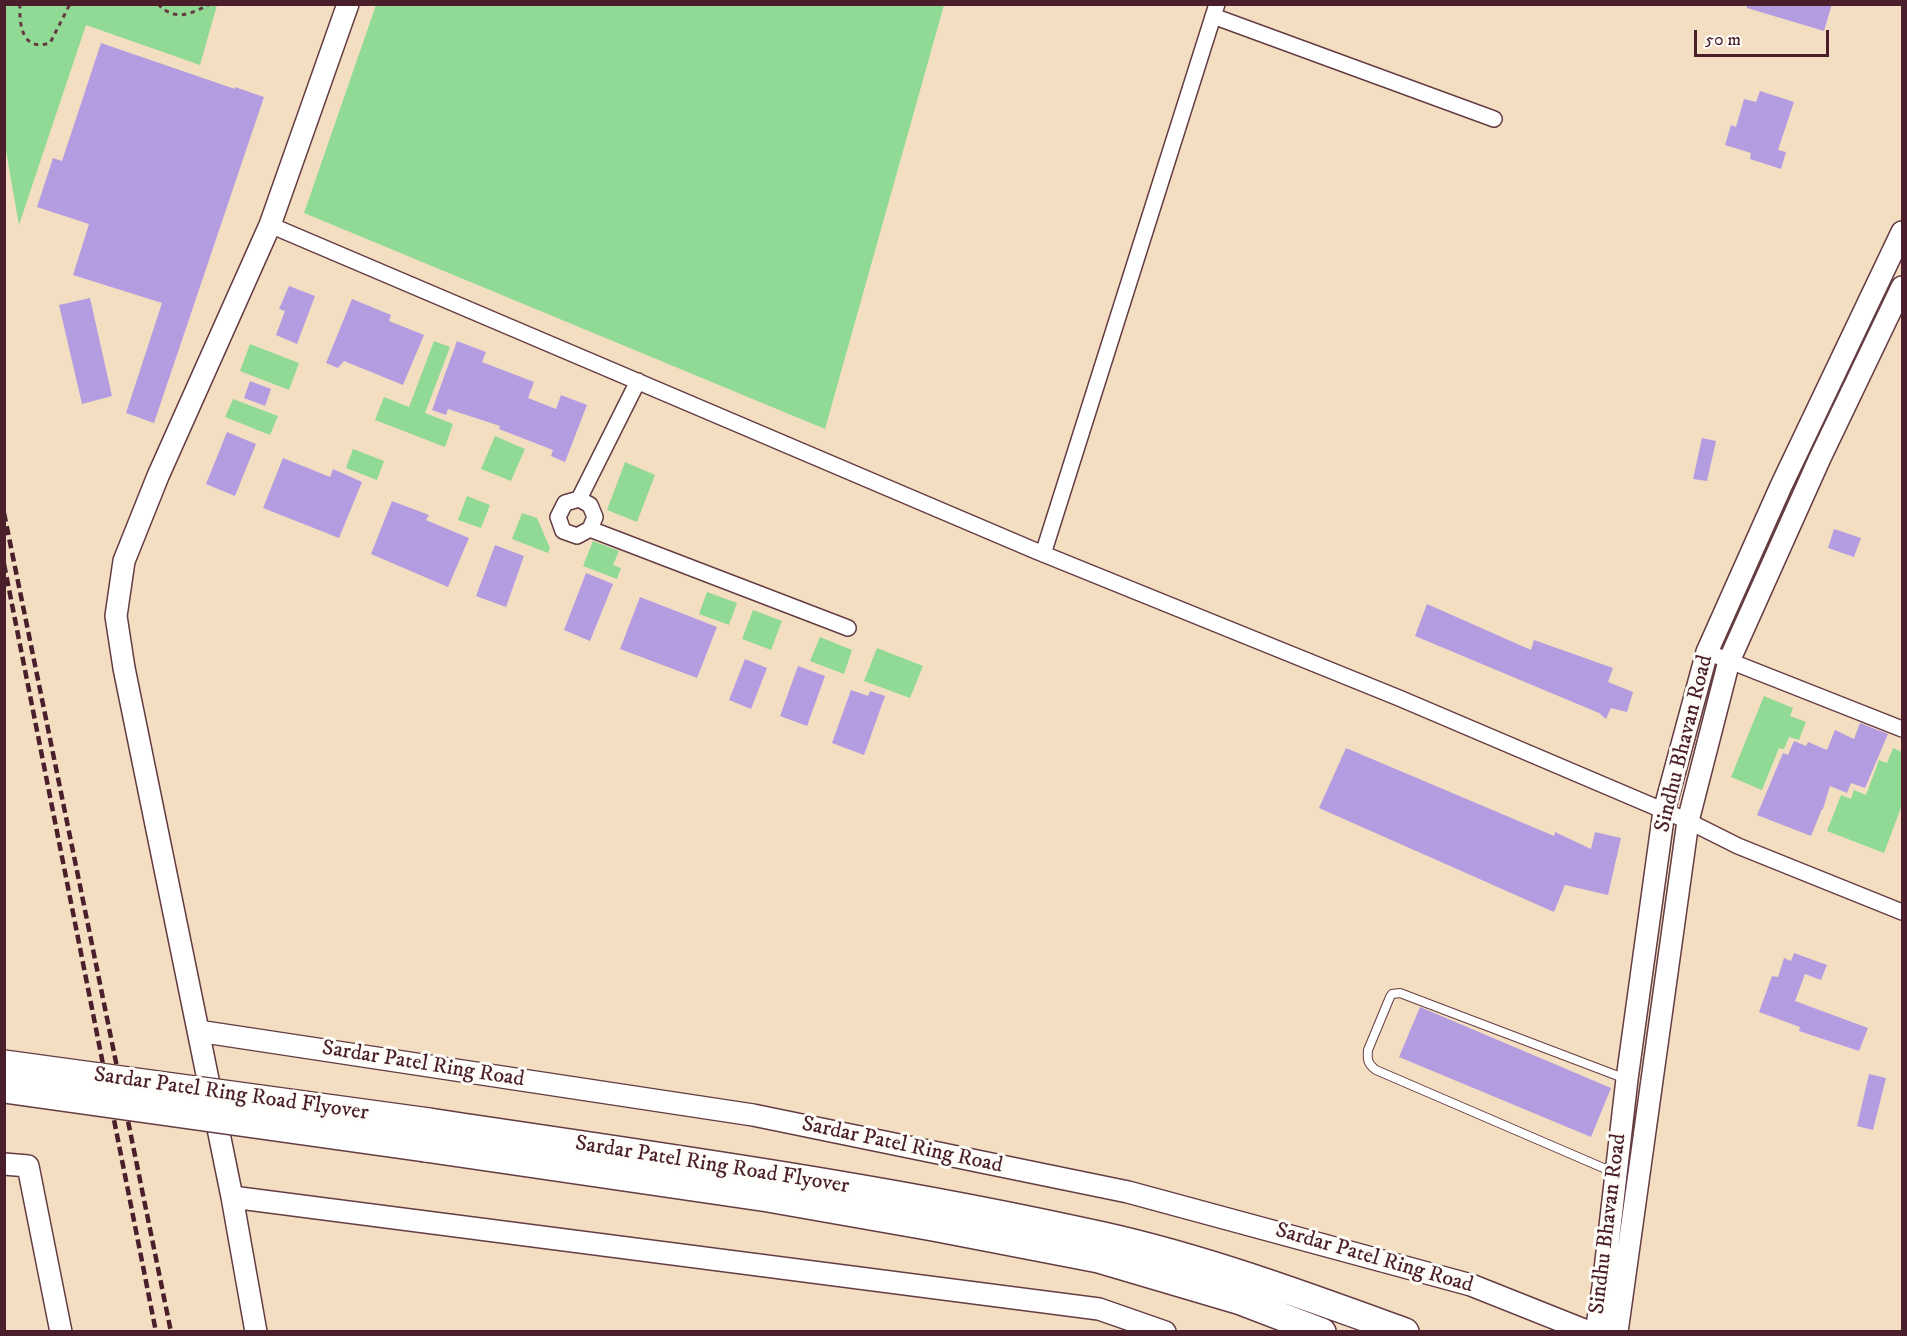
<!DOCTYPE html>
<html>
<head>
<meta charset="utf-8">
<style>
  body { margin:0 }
  #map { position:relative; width:1907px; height:1336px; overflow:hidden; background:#f4dec2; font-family:"IM FELL DW Pica",serif }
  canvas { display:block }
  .frame { position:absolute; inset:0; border:6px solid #4a1f2b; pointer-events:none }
  .scale { position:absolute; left:1694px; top:30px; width:135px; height:27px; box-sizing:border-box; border:3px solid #4a1f2b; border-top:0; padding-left:8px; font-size:18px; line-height:21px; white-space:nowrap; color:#4a1f2b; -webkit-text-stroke:4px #fdfcf7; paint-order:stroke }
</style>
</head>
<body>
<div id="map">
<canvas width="1907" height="1336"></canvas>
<div class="frame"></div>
<div class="scale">50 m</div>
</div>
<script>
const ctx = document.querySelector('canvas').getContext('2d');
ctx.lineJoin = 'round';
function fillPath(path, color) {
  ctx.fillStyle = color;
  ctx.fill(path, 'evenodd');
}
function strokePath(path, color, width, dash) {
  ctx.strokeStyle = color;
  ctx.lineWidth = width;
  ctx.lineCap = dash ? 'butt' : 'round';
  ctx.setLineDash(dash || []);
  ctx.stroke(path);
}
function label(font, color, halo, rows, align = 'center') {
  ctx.font = font + ' "IM FELL DW Pica",serif';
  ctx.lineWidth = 6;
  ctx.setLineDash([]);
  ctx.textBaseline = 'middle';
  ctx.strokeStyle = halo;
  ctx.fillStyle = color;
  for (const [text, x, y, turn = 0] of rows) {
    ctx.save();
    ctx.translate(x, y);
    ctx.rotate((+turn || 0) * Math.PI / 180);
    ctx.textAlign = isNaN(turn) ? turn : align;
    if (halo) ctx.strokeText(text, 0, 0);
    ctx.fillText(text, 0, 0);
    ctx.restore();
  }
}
const green = new Path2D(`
  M4 5H217L200 65 86 25 19 225 5 145Z
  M376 5H944L825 429 304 213Z
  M434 341 450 347 425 413 453 424 445 447 375 420 384 397 409 407Z
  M250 344 299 363 289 390 240 371Z
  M233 399 278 416 270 435 225 417Z
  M495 436 525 449 511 481 481 469Z
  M353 449 384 461 377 480 346 468Z
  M625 462 655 475 637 522 607 510Z
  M467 496 490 505 481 528 458 520Z
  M522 513 537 518 550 548 548 553 512 539Z
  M593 541 619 551 613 565 621 568 617 579 583 566Z
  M707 592 737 603 729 625 699 614Z
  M753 610 782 621 771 650 742 639Z
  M820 637 852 650 844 674 810 661Z
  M877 648 923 666 910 698 864 681Z
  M1764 696 1793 708 1790 716 1806 722 1799 740 1789 737 1784 749 1779 748 1762 790 1731 777Z
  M1893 748 1902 752V805L1884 853 1827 831 1841 795 1851 799 1854 790 1866 795 1879 760 1887 763Z`);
const building = new Path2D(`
  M1747 4H1832L1824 31 1747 8Z
  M101 43 235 89V87L264 97 154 423 126 413 162 303 73 275 89 224 37 207 53 158 62 161Z
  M1760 91 1794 102 1778 150 1786 152 1781 169 1750 159 1751 153 1725 145 1731 125 1736 127 1744 99 1756 102Z
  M289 286 315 296 297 344 276 335 285 311 279 309Z
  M90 298 112 396 82 404 59 305Z
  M352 299 391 315 389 321 424 335 403 385 344 361 338 368 326 363Z
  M457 341 486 352 482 362 534 382 528 398 556 409 561 395 587 405 565 462 551 456 553 450 499 429 500 426 448 409 446 415 432 410Z
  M250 381 271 389 265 406 244 398Z
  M227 432 256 444 235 496 206 484Z
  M1702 438 1716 441 1707 481 1693 479Z
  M283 458 330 477 333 469 362 482 339 538 263 508Z
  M392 501 429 515 426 520 469 538 448 587 371 554Z
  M1834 529 1861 538 1854 557 1828 548Z
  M495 545 524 556 506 607 476 596Z
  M586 573 613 584 590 641 564 630Z
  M640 597 717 627 697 678 620 649Z
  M1427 604 1531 650 1534 640 1613 668 1608 682 1633 692 1627 712 1611 708 1606 719 1599 713 1415 636Z
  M745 659 767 668 751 709 729 700Z
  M798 666 825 676 807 726 780 716Z
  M851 690 868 696 870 691 885 696 864 755 832 743Z
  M1860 723 1888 734 1865 788 1851 783 1847 793 1830 786 1823 809H1822L1811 836 1757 815 1783 753 1788 755 1794 741 1806 746 1808 742 1827 750 1835 730 1854 739Z
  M1346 748 1554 836 1555 832 1591 849 1595 832 1621 838 1608 895 1565 885 1554 912 1319 808Z
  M1794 953 1827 965 1821 980 1805 974 1795 1001 1868 1028 1859 1051 1799 1031 1800 1027 1759 1012 1772 976 1778 977 1784 958 1791 961Z
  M1420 1007 1611 1088 1591 1137 1399 1057Z
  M1869 1074 1886 1078 1873 1130 1857 1126Z`);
const path = new Path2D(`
  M20 4C19 25 22 52 50 43L70 4
  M158 4C175 22 191 14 210 4`);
const lane = new Path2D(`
  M1615 1173 1376 1070C1368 1064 1367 1060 1368 1050L1390 997 1392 994 1400 993 1626 1079`);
const street = new Path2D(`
  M1213 16 1494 119
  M270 225 1036 551 1399 698 1688 821 1738 846 1902 912
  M579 499 590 505 595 517 590 529 577 536 563 531 558 517 565 503 579 499 638 381
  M590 529 848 628
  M1043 554 1217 4
  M1707 652 1902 729`);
const secondary = new Path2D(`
  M198 1031 753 1115 1128 1192 1471 1285 1589 1332
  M4 1164 28 1166 61 1332
  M232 1197 1099 1309 1165 1332
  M256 1332 232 1197 124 668 116 616 124 561 158 476 270 225 348 4
  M1596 1332 1603 1287 1627 1079 1664 811 1707 652 1781 486 1902 232
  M1617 1332 1688 821 1729 661 1820 458 1902 287`);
const highway = new Path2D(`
  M429 1122C654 1156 881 1186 1103 1236 1206 1259 1306 1296 1405 1332
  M425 1148 768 1198 933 1227 1099 1259 1238 1300 1322 1332`);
const rail = new Path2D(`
  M4 513 171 1332
  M4 564 156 1332`);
const highwayBridge = new Path2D(`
  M4 1064 429 1122
  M4 1089 425 1148`);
const streetNames = [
  ["Sindhu Bhavan Road",1685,744,-76],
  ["Sardar Patel Ring Road",423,1065,9],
  ["Sardar Patel Ring Road Flyover",231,1095,8],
  ["Sardar Patel Ring Road",902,1146,12],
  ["Sardar Patel Ring Road Flyover",712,1166,9],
  ["Sindhu Bhavan Road",1609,1224,-83],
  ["Sardar Patel Ring Road",1374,1259,16]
];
fillPath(green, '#90da95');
fillPath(building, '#b39de0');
strokePath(lane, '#643c42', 10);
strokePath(street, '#643c42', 18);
strokePath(secondary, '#643c42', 24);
strokePath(highway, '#643c42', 30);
strokePath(path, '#643c42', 3, [4.5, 4.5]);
strokePath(lane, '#fff', 8);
strokePath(street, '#fff', 15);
strokePath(secondary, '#fff', 21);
strokePath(highway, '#fff', 27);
strokePath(rail, '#4a1f2b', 4.5, [9, 4.5]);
strokePath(highwayBridge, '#643c42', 30, []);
strokePath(highwayBridge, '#fff', 27);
label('22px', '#4a1f2b', '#fdfcf7', streetNames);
</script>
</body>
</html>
